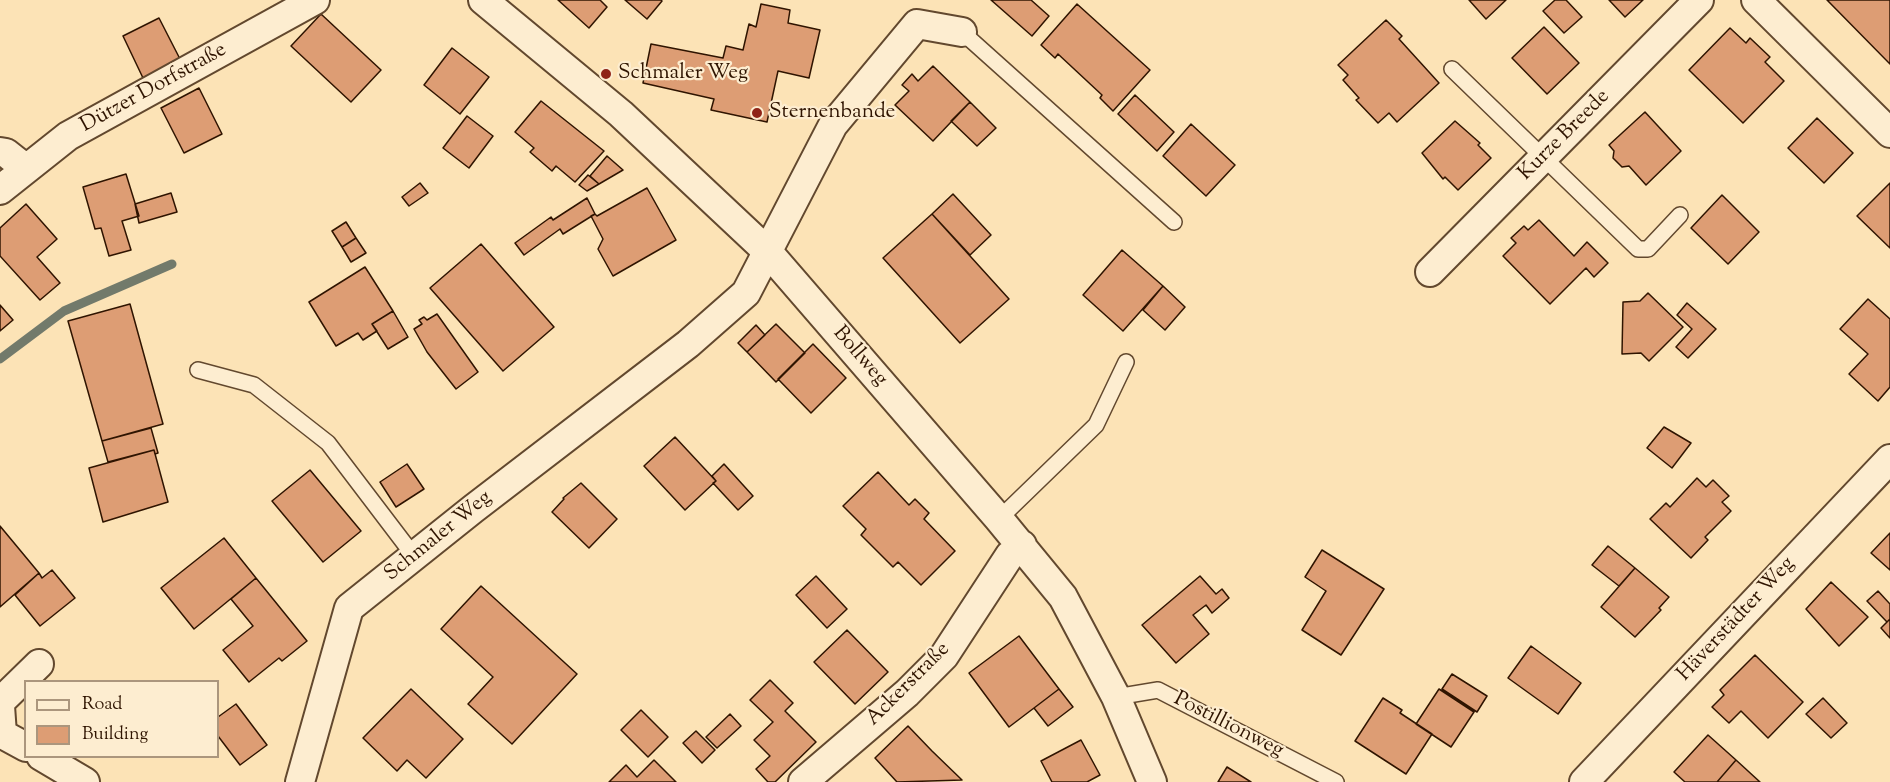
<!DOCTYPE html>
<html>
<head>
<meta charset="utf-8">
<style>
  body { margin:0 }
  #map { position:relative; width:1890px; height:782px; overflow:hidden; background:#fce3b6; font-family:"Sorts Mill Goudy",serif }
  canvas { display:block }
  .legend { position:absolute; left:24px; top:680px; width:195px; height:78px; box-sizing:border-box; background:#fdedd0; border:2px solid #ab967d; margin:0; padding:8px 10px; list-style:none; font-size:18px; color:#2f1400 }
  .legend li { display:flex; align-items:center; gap:12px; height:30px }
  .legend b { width:30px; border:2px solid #ab967d }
</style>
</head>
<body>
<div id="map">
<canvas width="1890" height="782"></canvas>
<ul class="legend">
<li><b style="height:8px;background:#fdedd0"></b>Road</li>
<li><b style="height:16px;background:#dd9d74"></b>Building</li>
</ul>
</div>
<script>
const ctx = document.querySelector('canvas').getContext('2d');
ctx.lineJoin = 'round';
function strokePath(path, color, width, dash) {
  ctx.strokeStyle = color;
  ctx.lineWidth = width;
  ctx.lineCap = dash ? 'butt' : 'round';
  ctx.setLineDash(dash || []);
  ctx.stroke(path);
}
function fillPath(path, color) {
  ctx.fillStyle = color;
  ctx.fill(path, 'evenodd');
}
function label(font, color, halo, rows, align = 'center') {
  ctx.font = font + ' "Sorts Mill Goudy",serif';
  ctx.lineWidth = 4.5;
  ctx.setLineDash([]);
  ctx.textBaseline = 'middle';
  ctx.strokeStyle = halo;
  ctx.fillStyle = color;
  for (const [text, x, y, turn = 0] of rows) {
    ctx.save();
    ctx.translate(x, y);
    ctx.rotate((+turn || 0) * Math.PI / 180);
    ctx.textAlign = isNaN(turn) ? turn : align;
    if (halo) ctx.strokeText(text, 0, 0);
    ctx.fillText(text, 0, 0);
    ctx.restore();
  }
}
const stream = new Path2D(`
  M0 359 64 311 172 264`);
const building = new Path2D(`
  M558 0H600L607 7 589 28Z
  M625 0H661L662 1 647 19Z
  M991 0H1031L1049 16 1032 36Z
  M1469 0H1506L1486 19Z
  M1555 0H1566L1582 17 1564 33 1543 11Z
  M1609 0H1643L1625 17Z
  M1827 0H1890V64Z
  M761 4 790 10 788 23 820 30 809 78 778 71 767 122 711 110 714 99 643 83 651 44 723 58 726 46 743 50 749 24 756 27Z
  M1077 4 1150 70 1113 111 1100 98 1102 95 1058 54 1055 58 1041 45Z
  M321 14 381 70 351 102 291 46Z
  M159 18 180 59 143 78 123 36Z
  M1386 20 1402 36 1399 39 1439 83 1397 122 1389 113 1378 123 1356 100 1359 98 1343 80 1348 75 1338 65Z
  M1544 27 1579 63 1547 94 1512 58Z
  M1730 28 1746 43 1750 38 1770 57 1765 62 1784 81 1743 123 1689 70Z
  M452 48 489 77 460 114 424 85Z
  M933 66 970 102 933 141 895 105 909 91 902 85 912 74 918 81Z
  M199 88 222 134 184 153 161 108Z
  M1135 95 1174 132 1157 151 1118 114Z
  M541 101 604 151 575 182 556 166 552 171 530 152 534 148 515 132Z
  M970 102 996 128 977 146 951 121Z
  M1645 112 1681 151 1646 185 1629 166 1622 167 1613 158 1614 151 1609 145Z
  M467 116 493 136 469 168 443 148Z
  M1817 118 1853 153 1824 183 1788 148Z
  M1455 121 1480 143 1478 145 1491 158 1458 190 1445 177 1443 179 1422 153Z
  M1191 124 1235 165 1206 196 1163 156Z
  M607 156 623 170 599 184 590 176Z
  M126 174 139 216 122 221 131 250 109 256 101 228 95 229 83 187Z
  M588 175 599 184 587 191 579 185Z
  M420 183 428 193 409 206 402 197Z
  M1890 183V248L1857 216Z
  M647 188 676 240 613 276 598 249 603 239 591 216 595 214 597 216Z
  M171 193 177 212 139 223 135 204Z
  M953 194 991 235 970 255 932 214Z
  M1722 195 1759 232 1728 264 1691 228Z
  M587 198 595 214 563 234 560 229 524 255 515 243 551 217 553 220Z
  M26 204 57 239 37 257 60 283 40 300 0 256V228Z
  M932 214 1009 299 960 343 883 258Z
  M1539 220 1574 256 1587 242 1608 263 1594 277 1586 268 1550 304 1503 256 1516 243 1511 238 1524 226 1528 230Z
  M346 222 356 238 342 247 332 231Z
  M356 238 366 253 351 262 342 247Z
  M481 244 554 327 503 371 430 288Z
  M1122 250 1163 286 1123 331 1083 295Z
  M365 267 393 311 372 324 377 331 363 340 358 333 336 346 309 302Z
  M1163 286 1185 307 1165 330 1143 310Z
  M1648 293 1683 327 1649 361 1641 353 1622 354 1623 302 1640 301Z
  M1868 299 1890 319V387L1878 401 1849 374 1868 354 1840 329Z
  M1687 303 1716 329 1688 358 1676 347 1692 329 1677 315Z
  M130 304 163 424 102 441 68 321Z
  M0 305 13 320 0 331Z
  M393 311 408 337 388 349 372 324Z
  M437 314 478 372 456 389 427 352 414 329 422 324 419 320 424 317 427 320Z
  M776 324 805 353 776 382 747 352Z
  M756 325 765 335 747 352 738 343Z
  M813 344 846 378 811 413 778 379Z
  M1664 427 1691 443 1672 468 1647 448Z
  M151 428 158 453 155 454 154 450 108 462 102 441Z
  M675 437 716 481 685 510 644 466Z
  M154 450 168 502 103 522 89 468Z
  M407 464 424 489 396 507 380 482Z
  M724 464 753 496 738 510 713 483 716 481 712 476Z
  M310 470 361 531 323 562 272 501Z
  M878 472 909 505 915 499 929 513 924 519 955 551 921 585 898 562 893 567 861 535 866 529 843 506Z
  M1697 478 1706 487 1713 480 1729 496 1722 502 1731 511 1705 537 1708 540 1691 558 1650 519 1666 503 1670 507Z
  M581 483 617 519 589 548 552 512 564 499 563 498Z
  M0 526 39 573 0 607Z
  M1890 533V570L1871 553Z
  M224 538 256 578 194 629 161 588Z
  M1608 546 1635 568 1619 586 1592 565Z
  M1322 550 1384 589 1341 655 1302 630 1326 591 1305 577Z
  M1635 568 1669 597 1659 608 1661 610 1635 637 1601 607Z
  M52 570 75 598 40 626 15 595 39 573 42 578Z
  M816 576 847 609 827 628 796 595Z
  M1200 576 1216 594 1222 589 1229 598 1212 613 1206 605 1193 615 1209 634 1176 663 1142 625Z
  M256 578 307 641 282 661 279 658 249 682 223 650 253 626 231 599Z
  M1831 582 1868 617 1839 646 1806 609Z
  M481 586 577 674 512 744 468 704 493 677 441 629Z
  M1878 591 1890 604V619L1887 622 1867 601Z
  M1890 619V638L1881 628Z
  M847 630 888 672 855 704 814 662Z
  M1019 636 1059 689 1009 727 969 673Z
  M1531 646 1581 683 1558 714 1508 678Z
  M1755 655 1803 702 1768 738 1741 711 1729 723 1712 707 1724 695 1720 690Z
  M1452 674 1487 696 1477 712 1442 689Z
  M770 680 793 703 785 711 816 742 775 782H768L756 769 770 756 754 740 773 722 750 700Z
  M411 689 463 739 426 778 407 760 397 771 363 738Z
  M1059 689 1073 707 1048 726 1034 708Z
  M1439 689 1474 712 1451 747 1416 724Z
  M1383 698 1402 710 1400 713 1432 734 1406 774 1355 741Z
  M1823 698 1847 723 1831 738 1806 714Z
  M236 704 267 745 240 765 218 736V717Z
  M641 710 668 737 648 757 621 730Z
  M730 714 741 726 717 748 706 737Z
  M908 726 932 751 962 780 897 782 875 758Z
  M696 731 715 750 702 763 683 743Z
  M1708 735 1736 760 1717 782H1685L1674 772Z
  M1081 740 1100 775 1087 782H1052L1041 761Z
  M654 760 676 782H609L626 765 637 777Z
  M1736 760 1760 782H1717Z
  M1227 767 1251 782H1218Z`);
const service = new Path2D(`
  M962 32 1174 222
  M1452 69 1638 249H1648L1680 215
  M198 370 254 385 328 443 414 556
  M999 519 1096 425 1126 362
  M1116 697 1158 690 1336 782`);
const minor = new Path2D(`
  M483 0 621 114 768 252 999 519 1063 597 1116 697 1152 782
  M1756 0 1890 133
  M0 152 6 153 25 168
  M0 190 68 136 315 0
  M1430 272 1699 0
  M0 702 39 664
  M0 706 2 734 26 747
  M41 756 85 782
  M300 782 349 608 473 509 688 344 746 293 833 125 917 24 962 32
  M803 782 907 693 944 656 1010 555 1022 545
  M1584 782 1890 459`);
const markers = [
  [606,74,6,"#8f2418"],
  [757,113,6,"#8f2418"]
];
const poiNames = [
  ["Schmaler Weg",618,74],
  ["Sternenbande",769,113]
];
const streetNames = [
  ["Dützer Dorfstraße",154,89,-29],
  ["Kurze Breede",1565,136,-45],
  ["Bollweg",859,357,49],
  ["Schmaler Weg",439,537,-39],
  ["Häverstädter Weg",1737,620,-47],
  ["Ackerstraße",909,685,-45],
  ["Postillionweg",1228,726,27]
];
strokePath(stream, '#727a6b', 9);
fillPath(building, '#dd9d74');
strokePath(building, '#2f1400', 1.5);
strokePath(service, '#62482e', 18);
strokePath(minor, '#62482e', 32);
strokePath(service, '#fdedd0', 15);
strokePath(minor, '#fdedd0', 28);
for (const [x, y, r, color] of markers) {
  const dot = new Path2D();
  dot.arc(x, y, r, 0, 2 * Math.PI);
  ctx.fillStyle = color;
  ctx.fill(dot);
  strokePath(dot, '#fdedd0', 2);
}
label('21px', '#2f1400', '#fdedd0', poiNames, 'left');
label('21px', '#2f1400', '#fdedd0', streetNames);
</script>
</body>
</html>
